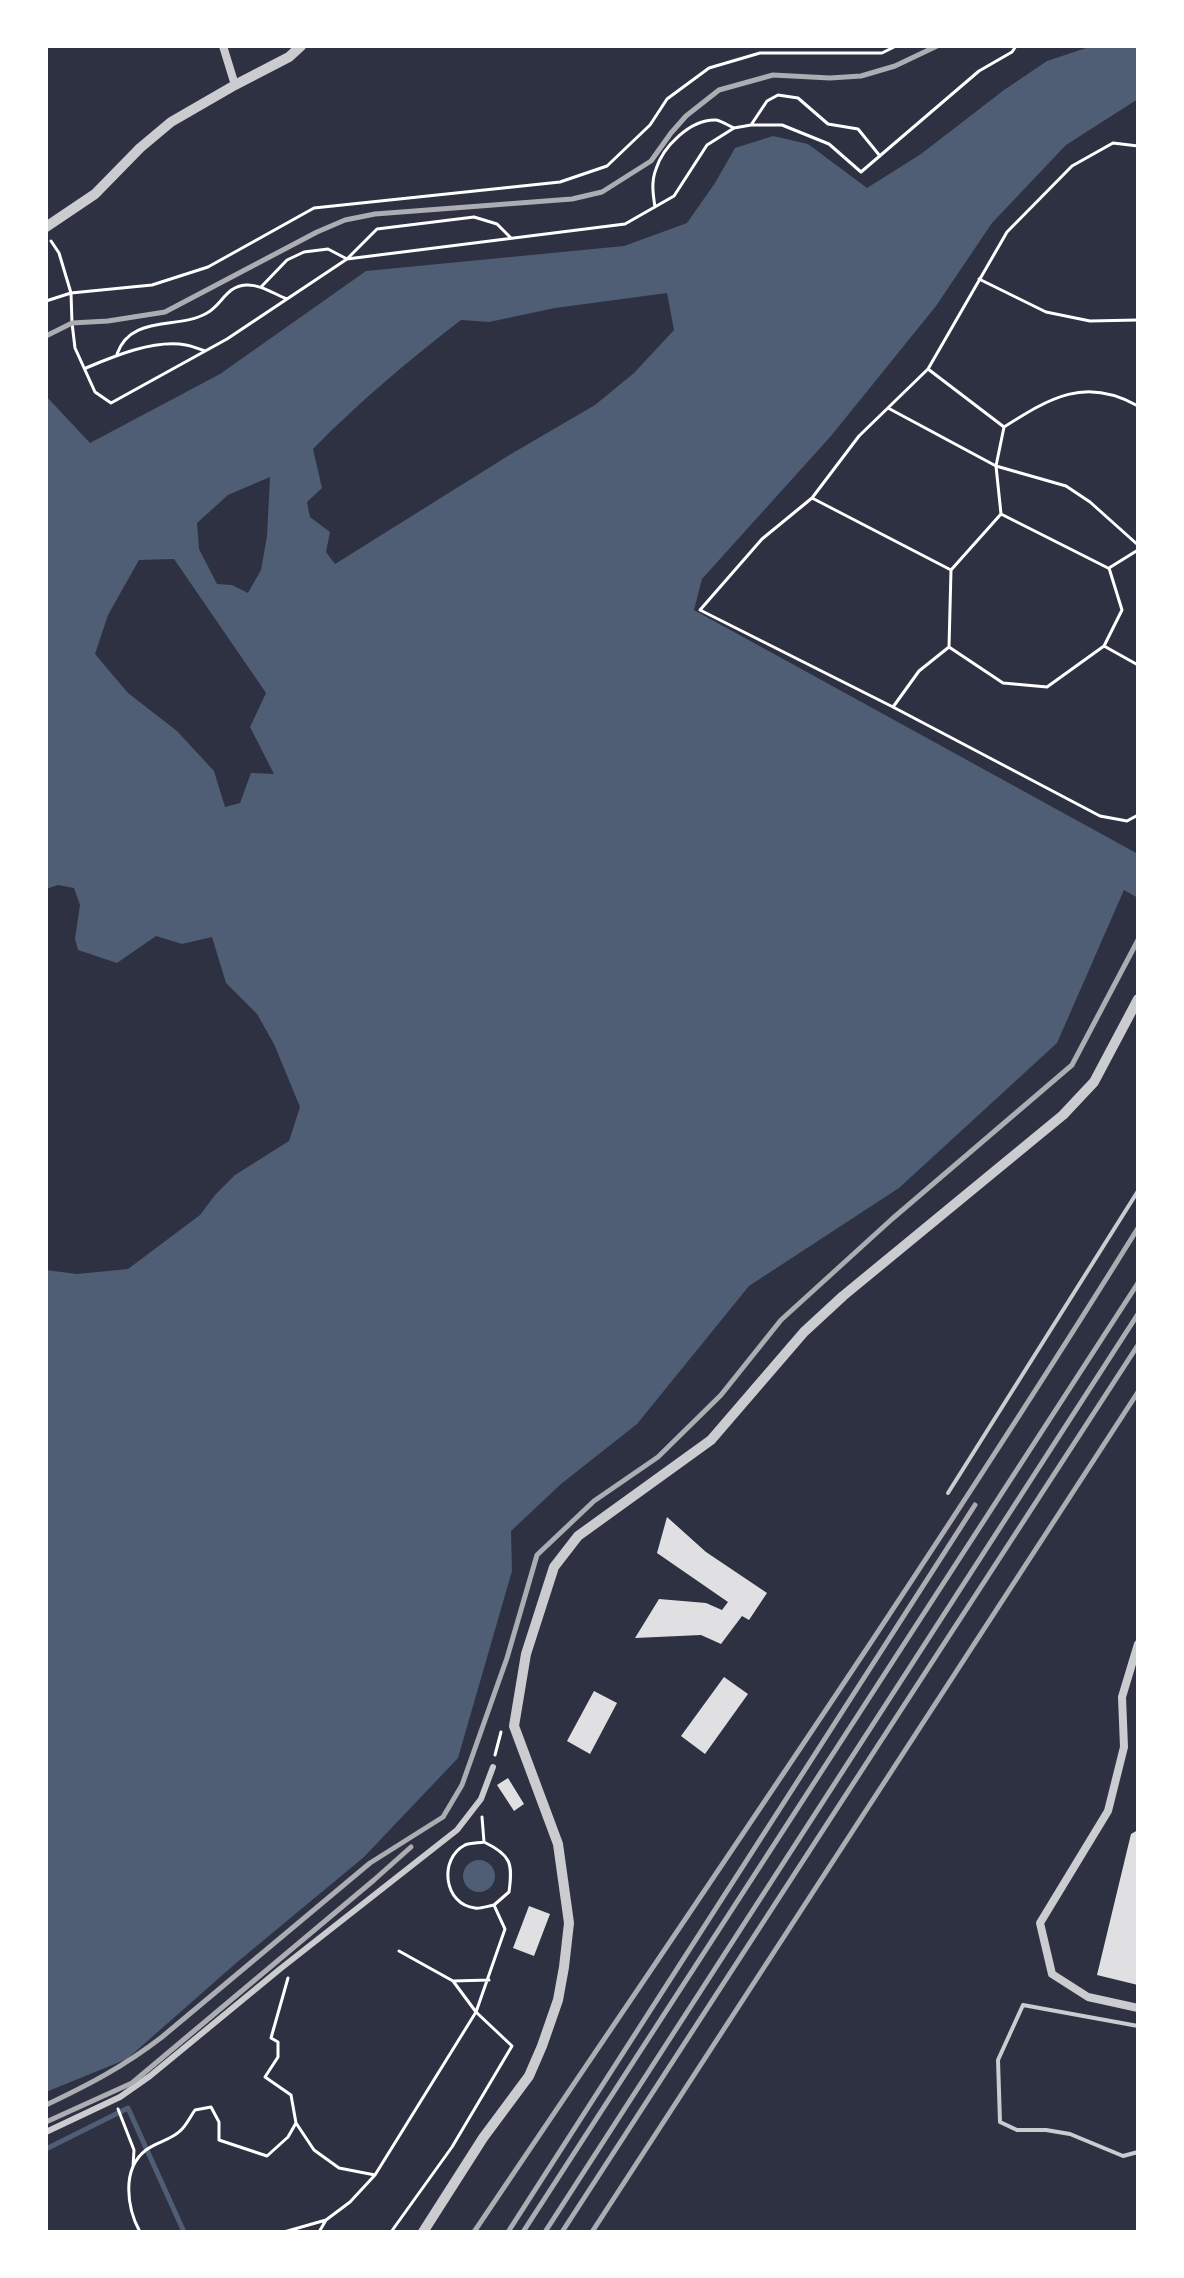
<!DOCTYPE html>
<html>
<head>
<meta charset="utf-8">
<style>
  body { margin:0 }
  #map { position:relative; width:1184px; height:2278px; overflow:hidden; background:#2d3142; font-family:Barlow,sans-serif }
  canvas { display:block }
  .frame { position:absolute; inset:0; border:48px solid #fff; pointer-events:none }
</style>
</head>
<body>
<div id="map">
<canvas width="1184" height="2278"></canvas>
<div class="frame"></div>
</div>
<script>
const ctx = document.querySelector('canvas').getContext('2d');
ctx.lineJoin = 'round';
function fillPath(path, color) {
  ctx.fillStyle = color;
  ctx.fill(path, 'evenodd');
}
function strokePath(path, color, width, dash) {
  ctx.strokeStyle = color;
  ctx.lineWidth = width;
  ctx.lineCap = dash ? 'butt' : 'round';
  ctx.setLineDash(dash || []);
  ctx.stroke(path);
}
const water = new Path2D(`
  M1092 46H1138V99L1066 145 992 223 936 306 831 436 702 579 694 610 1138 854V898L1124 890 1057 1043 899 1188 749 1286 637 1424 561 1484 511 1531 512 1571 458 1758 364 1857 235 1964 127 2059 46 2092V1270L77 1274 128 1269 200 1215 215 1195 235 1175 289 1141 300 1107 274 1044 257 1014 226 983 212 937 182 944 156 936 117 963 78 950 75 939 80 905 74 888 58 885 46 889V396L90 443 220 374 366 271 624 246 687 223 715 183 735 148 773 136 808 144 867 188 921 154 1004 90 1047 61ZM667 293 674 330 634 373 595 405 511 454 335 564 326 552 330 532 310 517 307 502 322 488 313 449C359 402 409 360 461 320L489 322 555 308ZM270 477 267 536 261 570 248 593 232 585 217 584 199 549 197 523 228 495ZM174 559 266 693 250 727 274 774 251 773 240 803 225 807 214 771 177 731 128 693 95 654 108 615 139 560Z
  M463 1876a16 16 0 1 1 32 0a16 16 0 1 1-32 0Z`);
const stream = new Path2D(`
  M46 2149 128 2108 184 2232`);
const building = new Path2D(`
  M667 1517 706 1552 767 1593 749 1620 742 1616 721 1644 701 1635 635 1638 659 1599 706 1603 722 1610 728 1602 657 1553Z
  M724 1677 748 1694 705 1754 681 1736Z
  M594 1691 617 1703 590 1754 567 1741Z
  M508 1778 524 1804 514 1811 497 1785Z
  M1138 1830V1985L1097 1975 1131 1834Z
  M529 1906 550 1914 534 1956 513 1948Z`);
const path = new Path2D(`
  M751 125 767 101 778 95 798 98 828 124 858 129 880 156
  M1138 146 1113 143 1072 166 1007 232 928 369 859 436 812 498 762 539 700 610 893 707 1100 816 1127 821 1138 815
  M655 207C653 194 651 182 656 169 663 147 690 119 716 120 722 121 729 126 734 128
  M51 241 59 253 71 293 72 323 75 348 95 392 111 403 227 339 347 259 625 224 674 196 707 145 734 128 751 125H782L829 144 861 172 979 71 1012 52 1016 46
  M979 279 1046 312 1090 321 1138 320
  M261 287 287 260 304 252 328 249 347 259 377 229 474 217 497 224 511 238
  M46 301 71 293 152 285 208 267 314 208 560 182 607 166 650 125 667 99 709 68 760 53H882L896 46
  M117 354C131 314 178 330 207 313 222 305 226 286 246 285 260 284 274 294 287 299
  M86 368C114 356 155 339 186 345 192 346 199 349 205 351
  M928 369 1004 427
  M888 408 996 466 1066 486 1090 502 1138 545
  M812 498 951 570
  M1001 514 1108 568
  M1104 646 1138 665
  M949 647 1003 683 1047 687 1104 646 1122 610 1109 568 1138 550
  M893 707 919 671 949 647 951 570 1001 514 996 466 1004 427C1050 398 1085 376 1138 406
  M495 1755 501 1732
  M484 1842C479 1843 470 1843 465 1845 438 1859 444 1905 475 1908 480 1909 488 1906 494 1905
  M453 1981 489 1980
  M118 2109 134 2150 133 2167
  M296 2123 314 2150 339 2168 375 2175
  M140 2232C127 2208 121 2169 146 2150 156 2142 171 2140 180 2131 186 2126 190 2117 195 2110L211 2107 219 2122V2140L267 2156 288 2137 296 2123 291 2095 265 2077 278 2057V2042L271 2038 288 1978
  M284 2232 326 2220
  M319 2232 326 2220 350 2202 375 2175 476 2012 505 1929 494 1905 509 1892C513 1863 511 1855 484 1842L482 1817
  M391 2232 452 2147 512 2046 476 2012 453 1981 399 1951`);
const service = new Path2D(`
  M948 1493 1138 1191
  M1138 2026 1023 2005 998 2060 1000 2122 1017 2130H1046L1070 2134 1123 2156 1138 2152`);
const pedestrian = new Path2D(`
  M46 2132 120 2097 150 2076 280 1969 457 1830 481 1799 493 1767`);
const minor = new Path2D(`
  M223 46 235 85
  M1138 1644 1122 1697 1124 1747 1108 1811 1040 1923 1052 1974 1088 1997 1138 2008`);
const tertiary = new Path2D(`
  M46 227 95 194 140 148 171 122 235 85 289 57 301 46
  M423 2232 483 2138 529 2076 542 2046 558 2000 564 1967 569 1923 558 1844 514 1726 526 1654 554 1567 578 1536 711 1440 804 1332 843 1296 1063 1115 1094 1082 1138 999`);
const rail = new Path2D(`
  M46 336 72 323 108 321 165 312 317 232 345 220 375 214 572 199 602 192 651 161 671 133 686 116 719 90 773 75 830 78 861 76 895 66 937 46
  M46 2105C90 2084 123 2067 162 2037L370 1863 443 1817 462 1785 507 1658 537 1555 594 1501 658 1457 721 1395 781 1320 892 1219 1072 1065 1138 940
  M46 2122 132 2083 374 1880 411 1847
  M474 2232C698 1899 926 1569 1138 1228
  M508 2232 975 1505
  M523 2232 1138 1283
  M545 2232 1138 1314
  M562 2232 1138 1345
  M592 2232 1138 1392`);
fillPath(water, '#4f5d75');
strokePath(stream, '#4f5d75', 5);
fillPath(building, '#e0e0e3');
strokePath(path, '#fff', 3);
strokePath(service, '#caccd0', 4);
strokePath(pedestrian, '#caccd0', 6);
strokePath(minor, '#caccd0', 8);
strokePath(tertiary, '#caccd0', 10);
strokePath(rail, '#abadb3', 5);
</script>
</body>
</html>
